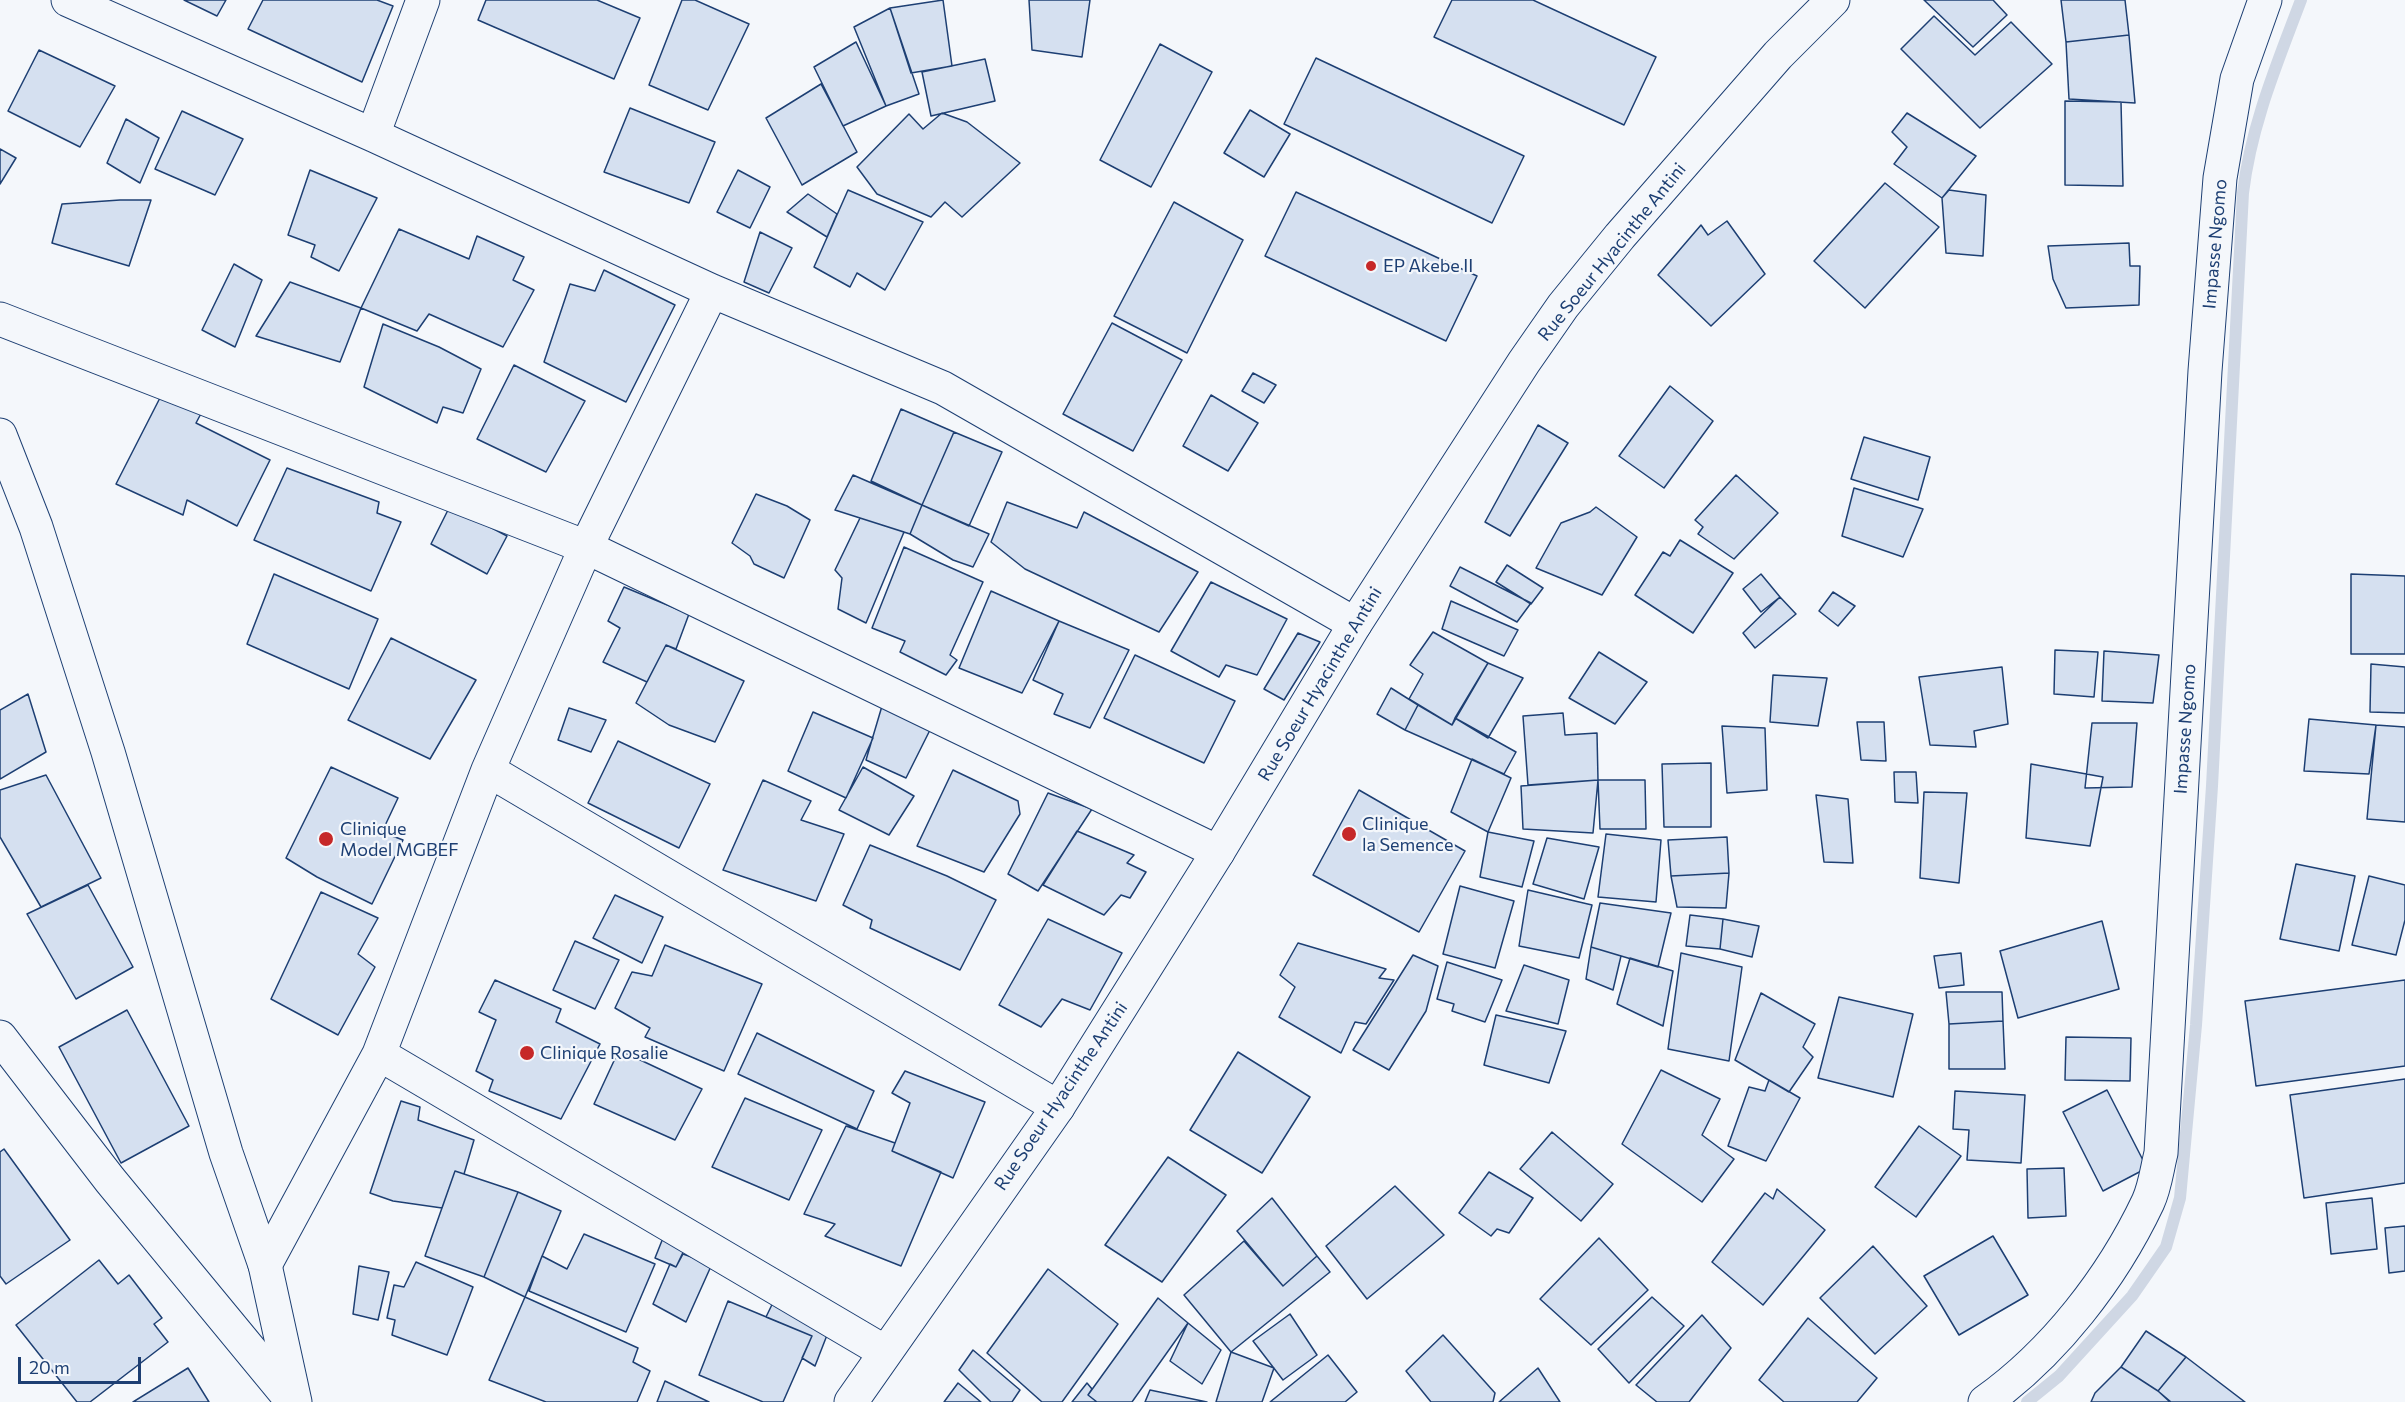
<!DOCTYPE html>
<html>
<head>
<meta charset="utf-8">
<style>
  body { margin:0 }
  #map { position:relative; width:2405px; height:1402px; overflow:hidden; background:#f4f7fb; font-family:Commissioner,sans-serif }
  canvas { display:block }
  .scale { position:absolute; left:18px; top:1357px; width:123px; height:27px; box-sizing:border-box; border:3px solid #1d3f73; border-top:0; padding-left:8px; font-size:18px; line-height:21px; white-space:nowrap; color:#1d3f73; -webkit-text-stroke:4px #f4f7fb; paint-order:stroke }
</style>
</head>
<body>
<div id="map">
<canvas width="2405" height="1402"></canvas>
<div class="scale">20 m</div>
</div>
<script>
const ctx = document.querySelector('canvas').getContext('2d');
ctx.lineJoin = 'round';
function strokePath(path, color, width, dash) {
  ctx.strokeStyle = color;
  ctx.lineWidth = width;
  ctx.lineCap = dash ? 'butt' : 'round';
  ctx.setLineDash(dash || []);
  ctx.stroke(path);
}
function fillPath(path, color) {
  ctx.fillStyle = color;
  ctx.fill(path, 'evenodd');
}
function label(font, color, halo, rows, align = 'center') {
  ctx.font = font + ' Commissioner,sans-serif';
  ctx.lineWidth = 4.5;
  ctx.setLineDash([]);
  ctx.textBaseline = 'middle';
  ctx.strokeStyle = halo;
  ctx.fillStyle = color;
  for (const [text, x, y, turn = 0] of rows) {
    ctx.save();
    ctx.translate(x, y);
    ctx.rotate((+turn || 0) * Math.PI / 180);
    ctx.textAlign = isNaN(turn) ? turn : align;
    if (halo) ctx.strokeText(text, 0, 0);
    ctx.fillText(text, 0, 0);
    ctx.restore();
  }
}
const stream = new Path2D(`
  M2027 1402 2059 1376 2132 1296 2166 1247 2180 1198 2196 1025 2212 786 2243 193C2251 125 2277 64 2301 0`);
const building = new Path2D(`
  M184 0H226L217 16Z
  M263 0H377L393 6 362 82 248 29Z
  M486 0H597L640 18 614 79 478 20Z
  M682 0H695L749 24 708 110 649 85Z
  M943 0 952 66 911 73 890 8Z
  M1029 0H1090L1082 57 1032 50Z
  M1452 0H1533L1656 57 1624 125 1434 37Z
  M1924 0H1993L2007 15 1973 47Z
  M2061 0H2125L2129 35 2066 42Z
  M890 8 919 94 886 106 854 27Z
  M1934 16 1975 55 2011 22 2052 64 1980 128 1901 49Z
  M2129 35 2135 103 2069 99 2066 42Z
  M856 42 886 106 843 126 814 67Z
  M1160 44 1212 72 1151 187 1100 160Z
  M39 50 115 86 80 147 8 111Z
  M1316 58 1524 156 1492 223 1284 124Z
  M985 59 995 101 931 116 922 72Z
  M821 84 857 152 802 185 766 118Z
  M2065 101 2121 102 2123 186 2065 185Z
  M630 108 715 142 689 203 604 172Z
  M1250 110 1290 134 1264 177 1224 153Z
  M182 111 243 139 215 195 155 169Z
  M942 113 967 122 1020 163 962 217 945 202 931 217 877 194 857 167 909 114 923 129Z
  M1907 113 1976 156 1942 198 1894 164 1907 147 1892 132Z
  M126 119 159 138 140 183 107 163Z
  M0 149 16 158 0 184Z
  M310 170 377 198 339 271 311 257 315 245 288 235Z
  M738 170 770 187 750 228 717 212Z
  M1885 183 1939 227 1865 308 1814 261Z
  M848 190 923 222 885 290 857 273 850 287 814 267Z
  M1949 190 1986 195 1983 256 1946 253 1942 198Z
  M1296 192 1477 276 1446 341 1265 256Z
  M808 194 837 214 827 237 787 212Z
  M120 200H151L129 266 52 243 62 204Z
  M1174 202 1243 240 1187 353 1114 316Z
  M1727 221 1765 274 1711 326 1658 275 1701 225 1708 235Z
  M399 229 469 259 477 236 524 257 513 280 534 290 503 347 429 314 417 331 361 308Z
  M760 232 792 248 769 293 744 282Z
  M2129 243 2130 266H2140L2139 305 2066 308 2053 279 2048 246Z
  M234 264 262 280 235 347 202 330Z
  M604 270 675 305 626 402 544 362 570 284 595 291Z
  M290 282 361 308 340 362 256 336Z
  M1112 323 1182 360 1133 451 1063 414Z
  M383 324 439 347 481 369 463 413 443 407 437 423 364 387Z
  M514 365 585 401 546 472 477 439Z
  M1253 373 1276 385 1264 403 1242 391Z
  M1670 386 1713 421 1664 488 1619 456Z
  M164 390 204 408 196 423 270 460 237 526 187 500 183 515 116 484Z
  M1211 395 1258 423 1228 471 1183 446Z
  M901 409 954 432 922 505 871 481Z
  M1538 425 1568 443 1510 536 1485 522Z
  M954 432 1002 452 969 526 922 505Z
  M1864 437 1930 457 1918 500 1851 479Z
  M287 468 379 502 377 513 401 522 371 591 254 540Z
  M853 475 922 505 910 534 835 510Z
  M1736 475 1778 513 1734 559 1698 534 1703 527 1695 520Z
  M1854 488 1923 509 1903 557 1842 536Z
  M756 494 787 506 810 520 784 578 754 564 750 556 732 543Z
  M1007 502 1077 528 1084 512 1198 572 1159 632 1025 569 991 542Z
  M922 505 989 534 973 567 953 560 910 534Z
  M450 506 507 536 487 574 431 544Z
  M1596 507 1637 537 1602 595 1536 568 1561 523 1590 512Z
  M860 518 904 532 866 623 838 609 842 578 835 570Z
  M1680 540 1733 573 1693 633 1635 595 1663 552 1670 556Z
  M904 547 983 582 950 655 957 660 946 675 900 652 905 641 872 628Z
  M1507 565 1543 588 1531 604 1496 582Z
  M1460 567 1531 603 1517 622 1450 586Z
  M274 574 378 619 349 689 247 644Z
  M1761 574 1780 597 1761 612 1743 589Z
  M2351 574 2405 576V654H2351Z
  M1211 582 1287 619 1257 675 1226 665 1219 677 1171 651Z
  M624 587 689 614 676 649 666 645 647 682 603 662 620 628 608 621Z
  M991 591 1059 621 1022 693 959 668Z
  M1833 592 1855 606 1838 626 1819 611Z
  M1780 597 1796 614 1755 648 1743 633Z
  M1451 601 1518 630 1504 656 1442 629Z
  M1059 621 1129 650 1090 728 1054 714 1063 694 1033 680Z
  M1433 632 1488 663 1452 725 1409 699 1423 674 1410 665Z
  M1298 633 1320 642 1284 700 1264 689Z
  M391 638 476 680 430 759 348 720Z
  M666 645 744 681 715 742 669 725 636 703Z
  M2055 650 2098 652 2094 697 2054 694Z
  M2104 651 2159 655 2153 703 2102 701Z
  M1599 652 1647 682 1615 724 1569 698Z
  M1135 655 1235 701 1204 763 1104 718Z
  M1488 663 1523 678 1488 738 1455 718Z
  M2371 664 2405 667V713L2370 712Z
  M2002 667 2008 724 1974 731 1976 747 1930 745 1919 677Z
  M1773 675 1827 678 1818 726 1770 722Z
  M1391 688 1418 705 1405 730 1377 714Z
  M28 694 46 752 0 779V710Z
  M1418 705 1452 725 1455 718 1516 752 1504 774 1405 730Z
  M882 706 931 728 906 778 866 760Z
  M569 708 606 720 591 752 558 740Z
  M813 712 873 738 846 798 788 771Z
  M1563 713 1565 735 1597 733 1598 780 1528 785 1523 716Z
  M2309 719 2376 725 2369 774 2304 771Z
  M1857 722H1884L1886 761 1861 760Z
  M2092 723H2137L2132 787 2085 788Z
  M2376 725 2405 727V822L2367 819Z
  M1722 726 1765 728 1767 790 1727 793Z
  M618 741 710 784 679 848 588 803Z
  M1472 759 1511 778 1488 832 1451 812Z
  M1711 763V827H1664L1662 764Z
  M2031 764 2103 777 2090 846 2026 838Z
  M331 767 398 798 382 832 403 840 372 904 317 877 286 858Z
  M863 767 914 796 889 835 839 810Z
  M953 770 1018 801 1020 814 984 872 917 846Z
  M1894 772H1916L1918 803 1895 802Z
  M46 775 101 878 41 907 0 837V790Z
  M763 780 811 801 801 820 844 834 816 901 723 870Z
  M1598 780 1593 833 1523 829 1521 786Z
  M1598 780H1645L1646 829H1600Z
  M1359 790 1465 851 1419 932 1313 875Z
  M1924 792 1967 793 1959 883 1920 878Z
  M1048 793 1092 809 1038 891 1008 874Z
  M1816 795 1848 799 1853 863 1824 862Z
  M1077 831 1134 855 1127 863 1146 872 1130 898 1121 895 1104 915 1043 885Z
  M1488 832 1534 841 1522 887 1480 877Z
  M1606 834 1661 840 1656 902 1598 897Z
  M1727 837 1729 873 1671 876 1668 840Z
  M1547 838 1599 847 1584 899 1533 884Z
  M870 845 947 876 996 900 960 970 870 928 872 920 843 905Z
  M2296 864 2355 876 2339 951 2280 939Z
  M1729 873 1726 908 1677 907 1671 876Z
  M2369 876 2405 885V920L2396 955 2352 945Z
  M88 885 133 967 76 999 27 914Z
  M1460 886 1514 901 1495 968 1443 954Z
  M1528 890 1592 905 1579 958 1519 946Z
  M321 892 378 918 358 954 375 967 338 1035 271 999Z
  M615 895 663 917 642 963 593 938Z
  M1600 903 1671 913 1658 967 1591 947Z
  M1690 915 1723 919 1720 949 1686 946Z
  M1048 919 1122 953 1090 1010 1062 999 1041 1027 999 1005Z
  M1723 919 1759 926 1752 957 1720 949Z
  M2102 921 2119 989 2018 1018 2000 951Z
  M575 941 619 960 595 1009 553 990Z
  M1298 943 1386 969 1379 978 1394 980 1366 1024 1355 1022 1341 1053 1279 1017 1295 987 1280 975Z
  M665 945 762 984 724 1071 645 1037 650 1028 615 1008 632 972 652 976Z
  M1591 947 1621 956 1613 990 1586 979Z
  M1681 953 1742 967 1729 1061 1668 1049Z
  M1961 953 1964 985 1939 988 1934 956Z
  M1413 955 1438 966 1426 1011 1389 1070 1353 1050Z
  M1630 958 1673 971 1663 1026 1617 1004Z
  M1447 962 1502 980 1485 1022 1452 1011 1454 1004 1437 999Z
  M1524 965 1569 980 1558 1024 1506 1011Z
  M495 980 561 1009 556 1022 600 1044 561 1119 489 1091 493 1080 476 1071 496 1020 479 1012Z
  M2405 980V1066L2256 1086 2245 1001Z
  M1946 992H2002L2003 1021 1949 1024Z
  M1761 993 1815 1024 1803 1047 1813 1057 1789 1092 1735 1060Z
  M1839 997 1913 1014 1893 1097 1818 1078Z
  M127 1010 189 1126 121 1163 59 1047Z
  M1496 1015 1566 1031 1549 1083 1484 1065Z
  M2003 1021 2005 1069H1949V1024Z
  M757 1033 874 1091 857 1129 738 1074Z
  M2066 1037 2131 1038 2130 1081 2065 1080Z
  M619 1050 702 1089 675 1140 594 1104Z
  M1238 1052 1310 1097 1262 1173 1190 1130Z
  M1661 1070 1720 1099 1702 1135 1734 1159 1702 1202 1622 1144Z
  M905 1071 985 1102 953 1178 892 1151 910 1103 892 1093Z
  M2405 1079V1183L2304 1198 2290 1095Z
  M1769 1080 1800 1098 1766 1161 1728 1146 1749 1087 1765 1091Z
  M2107 1090 2147 1168 2103 1191 2063 1112Z
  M1955 1091 2025 1095 2021 1163 1967 1160 1969 1130 1953 1129Z
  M745 1098 822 1130 789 1200 712 1167Z
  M401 1101 420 1107 418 1120 474 1140 464 1174 455 1171 442 1208 393 1201 370 1193Z
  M846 1126 895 1143 892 1151 941 1172 901 1266 825 1236 835 1224 804 1214Z
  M1919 1126 1961 1156 1916 1217 1875 1187Z
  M1552 1132 1613 1184 1581 1221 1520 1169Z
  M4 1149 70 1240 6 1284 0 1276V1152Z
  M1168 1157 1226 1195 1162 1282 1105 1245Z
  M2064 1168 2066 1216 2028 1218 2027 1169Z
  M455 1171 518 1192 484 1277 425 1256Z
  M1489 1172 1533 1198 1509 1233 1497 1229 1491 1236 1459 1213Z
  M1395 1186 1444 1235 1367 1299 1326 1246Z
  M1777 1189 1825 1230 1763 1305 1712 1262 1765 1193 1773 1199Z
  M518 1192 561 1211 525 1297 484 1277Z
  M1272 1198 1317 1256 1283 1286 1237 1231Z
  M2372 1198 2377 1249 2331 1254 2326 1203Z
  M2405 1226V1271L2389 1273 2385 1228Z
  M665 1233 688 1242 676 1267 655 1258Z
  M584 1234 655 1264 626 1332 529 1291 542 1256 567 1269Z
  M1993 1236 2028 1295 1959 1335 1924 1276Z
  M1599 1238 1648 1290 1591 1345 1540 1299Z
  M1244 1241 1283 1286 1317 1256 1330 1272 1231 1352 1184 1295Z
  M1873 1246 1927 1306 1875 1354 1820 1298Z
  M683 1254 712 1264 686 1322 653 1304 670 1264 676 1267Z
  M99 1260 118 1284 129 1275 162 1318 154 1324 168 1342 90 1402H77L16 1325Z
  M416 1262 473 1287 447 1355 392 1335 395 1320 387 1318 394 1285 404 1287Z
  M359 1266 389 1272 378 1320 353 1314Z
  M1048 1269 1118 1324 1062 1402H1042L987 1353Z
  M780 1288 836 1312 815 1366 802 1358 812 1336 766 1317Z
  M525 1297 638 1348 633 1362 650 1371 637 1402H546L489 1380Z
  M1652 1297 1684 1326 1629 1383 1598 1349Z
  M1158 1298 1188 1323 1132 1402H1097L1088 1395Z
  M728 1301 812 1336 783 1402H763L699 1375Z
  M1290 1314 1317 1355 1283 1380 1253 1341Z
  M1702 1315 1731 1348 1689 1402H1657L1636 1385Z
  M1808 1318 1877 1378 1857 1402H1784L1759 1380Z
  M1188 1323 1221 1350 1202 1384 1170 1361Z
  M2146 1331 2186 1357 2158 1391 2121 1367Z
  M1443 1335 1495 1393 1493 1402H1431L1406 1371Z
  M973 1350 1020 1390 1012 1402H991L959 1370Z
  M1231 1352 1274 1368 1262 1402H1216Z
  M1328 1355 1357 1392 1345 1402H1270Z
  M2186 1357 2245 1402H2171L2158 1391Z
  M2121 1367 2158 1391 2170 1402H2091L2095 1393Z
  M188 1368 209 1402H133Z
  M1538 1368 1560 1402H1499Z
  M665 1381 709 1402H657Z
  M958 1383 981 1402H944Z
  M1087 1383 1092 1389 1088 1395 1097 1402H1072Z
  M1150 1390 1207 1402H1145Z`);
const minor = new Path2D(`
  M68 0 373 135 712 291 943 388 1355 624
  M373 135 423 0
  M0 319 586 547 1218 852
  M488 770 1058 1107
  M0 1037 110 1180 293 1402
  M379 1054 885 1352
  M265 1265 379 1054 488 770 586 547 712 291
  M1985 1402C2054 1353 2112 1278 2148 1202 2155 1187 2157 1169 2161 1153L2205 371 2220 178 2237 79 2265 0`);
const tertiary = new Path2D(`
  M0 435 36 527 108 752 226 1153 265 1265 295 1402`);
const secondary = new Path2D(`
  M851 1402 1058 1107 1218 852 1355 624 1524 362 1563 306 1620 236 1778 55 1833 0`);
const markers = [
  [1371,266,6,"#c62828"],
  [1349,834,8,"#c62828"],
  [326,839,8,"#c62828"],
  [527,1053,8,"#c62828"]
];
const streetNames = [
  ["Impasse Ngomo",2215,244,-85],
  ["Rue Soeur Hyacinthe Antini",1612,252,-51],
  ["Rue Soeur Hyacinthe Antini",1320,684,-59],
  ["Impasse Ngomo",2185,729,-86],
  ["Rue Soeur Hyacinthe Antini",1061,1096,-56]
];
const poiNames = [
  ["EP Akebe II",1383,266],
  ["Clinique",1362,824],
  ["la Semence",1362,845],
  ["Clinique",340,829],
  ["Model MGBEF",340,850],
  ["Clinique Rosalie",540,1053]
];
strokePath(stream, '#cfd7e4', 12);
fillPath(building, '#d5e0f0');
strokePath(building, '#1d3f73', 1.5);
strokePath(minor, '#1d3f73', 35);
strokePath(tertiary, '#1d3f73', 35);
strokePath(secondary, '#1d3f73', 35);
strokePath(minor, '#f4f7fb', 33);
strokePath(tertiary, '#f4f7fb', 33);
strokePath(secondary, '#f4f7fb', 33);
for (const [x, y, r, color] of markers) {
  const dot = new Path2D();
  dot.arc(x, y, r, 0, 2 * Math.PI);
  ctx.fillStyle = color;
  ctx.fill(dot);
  strokePath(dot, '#f4f7fb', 2);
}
label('18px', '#1d3f73', '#f4f7fb', streetNames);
label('18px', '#1d3f73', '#f4f7fb', poiNames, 'left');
</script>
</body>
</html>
